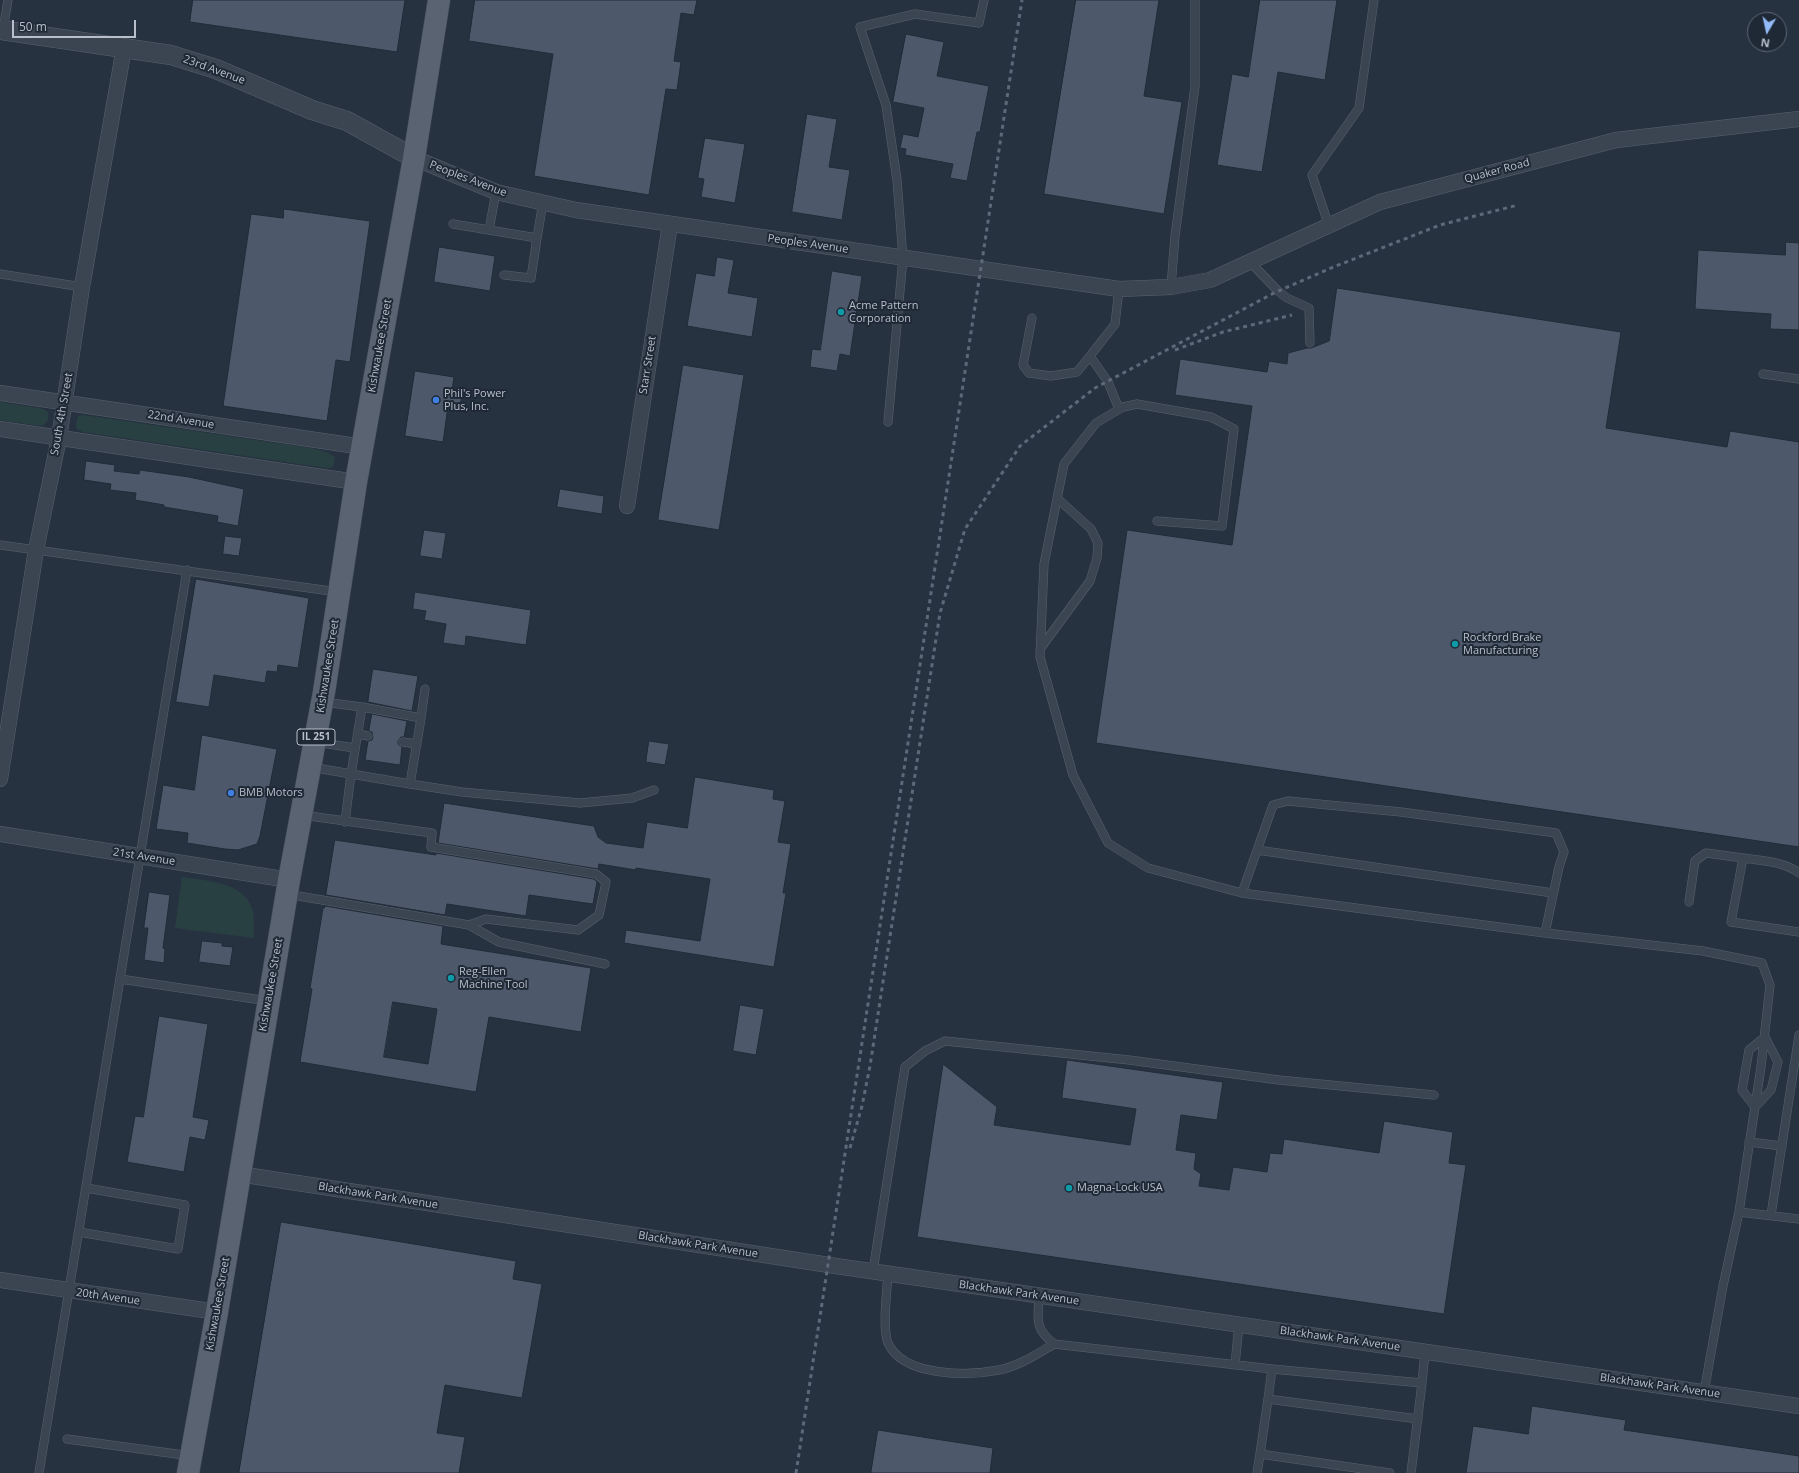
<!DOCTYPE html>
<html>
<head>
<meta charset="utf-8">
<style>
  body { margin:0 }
  #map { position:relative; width:1799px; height:1473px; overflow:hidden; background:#273241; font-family:"Open Sans",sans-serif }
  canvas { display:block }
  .north { position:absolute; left:1747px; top:12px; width:40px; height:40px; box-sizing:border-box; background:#1f2936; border:1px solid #5c6572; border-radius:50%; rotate:189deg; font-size:11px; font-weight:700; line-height:16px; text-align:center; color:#b8bfcb }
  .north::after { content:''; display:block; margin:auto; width:14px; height:18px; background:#91baf7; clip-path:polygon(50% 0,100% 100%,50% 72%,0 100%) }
  .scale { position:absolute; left:12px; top:20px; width:124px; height:18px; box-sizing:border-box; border:2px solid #b8bfcb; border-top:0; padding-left:5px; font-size:12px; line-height:14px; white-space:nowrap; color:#b8bfcb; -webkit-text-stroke:3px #1f2936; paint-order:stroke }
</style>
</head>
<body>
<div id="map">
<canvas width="1799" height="1473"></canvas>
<div class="north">N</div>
<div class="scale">50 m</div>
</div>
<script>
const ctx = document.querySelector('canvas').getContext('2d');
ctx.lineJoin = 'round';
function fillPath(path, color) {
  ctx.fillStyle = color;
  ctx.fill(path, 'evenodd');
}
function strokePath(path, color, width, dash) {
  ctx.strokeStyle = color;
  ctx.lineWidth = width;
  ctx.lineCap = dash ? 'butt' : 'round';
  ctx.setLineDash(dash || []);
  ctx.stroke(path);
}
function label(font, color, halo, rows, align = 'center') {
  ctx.font = font + ' "Open Sans",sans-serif';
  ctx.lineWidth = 4;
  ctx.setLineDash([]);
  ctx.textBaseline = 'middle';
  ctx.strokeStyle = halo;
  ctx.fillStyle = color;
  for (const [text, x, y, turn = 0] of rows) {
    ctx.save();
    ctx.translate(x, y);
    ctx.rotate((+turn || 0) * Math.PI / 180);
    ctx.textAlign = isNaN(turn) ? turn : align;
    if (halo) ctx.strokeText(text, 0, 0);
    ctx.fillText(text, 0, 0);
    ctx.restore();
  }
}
const green = new Path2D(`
  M0 402 43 409 48 412C49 419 48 422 42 426L0 420Z
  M83 415 311 448 326 452 335 457 333 467 327 468 83 432 77 429 76 425 78 416Z
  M182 877C205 881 243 881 252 908 255 917 253 929 254 938L175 928Z`);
const building = new Path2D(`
  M193 0H405L397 52 190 22Z
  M475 0H697L694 15 681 13 674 61 681 62 677 90 666 89 649 195 534 176 553 54 469 41Z
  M1076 0H1159L1144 96 1182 102 1164 214 1044 194Z
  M1260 0H1337L1325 80 1278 72 1262 172 1217 165 1232 74 1248 77Z
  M906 34 944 42 937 76 989 86 980 132H977L967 181 950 178 953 164 905 155 906 149 900 148 903 134 918 137 924 108 893 102Z
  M807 114 837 119 829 167 850 170 842 220 792 212Z
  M705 138 745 144 735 203 701 197 704 179 698 178Z
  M284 209 370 221 350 362 336 360 327 421 223 406 251 214 283 218Z
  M1786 242 1799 243V330L1770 329 1771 314 1695 309 1698 250 1785 255Z
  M439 247 495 256 490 291 434 282Z
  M717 257 734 260 728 293 758 298 752 337 687 326 696 273 714 276Z
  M832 271 862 276 850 356 840 354 837 371 810 367 812 349 820 350Z
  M1337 288 1621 332 1606 428 1727 447 1730 431 1799 442V847L1096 743 1127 530 1232 545 1252 406 1175 395 1180 359 1267 372 1269 361 1287 364 1288 353 1307 348H1311L1329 341Z
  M683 365 744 375 719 530 658 520Z
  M415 371 454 377 452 391 462 393 460 408 448 406 443 442 405 436Z
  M86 461 115 465 114 471 139 474 140 470 189 477 244 489 238 526 217 522 218 516 164 507V505L135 500 136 493 110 490 111 484 84 480Z
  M560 489 604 496 602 514 557 507Z
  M424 530 446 533 442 559 420 556Z
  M225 536 242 538 239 556 223 554Z
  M196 579 309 598 298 668 278 665 277 672 267 671 265 683 214 675 209 707 176 702Z
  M415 592 531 610 526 645 466 636 465 646 443 643 446 624 424 620 426 611 413 609Z
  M373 669 418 676 412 711 368 702Z
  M372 714 407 721 404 737H401L398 741V744L402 747 400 765 365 760 368 741 372 740 373 737 372 732 369 731Z
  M202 735 277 749 260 836 257 844 238 850 225 849 187 843 188 833 156 829 163 785 194 790Z
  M649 741 669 744 665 765 646 762Z
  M695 777 774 790 773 799 785 801 778 842 791 844 783 893H786L774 967 624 943 626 930 700 941 710 879 636 868V870L599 864 598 869 438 843 444 803 594 826 598 837 606 843 643 848 647 822 687 828Z
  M335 840 436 855V853L594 879 597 882 593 904 529 895 526 916 447 904 445 915 326 895Z
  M149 892 170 895 163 948 165 949 164 963 144 960 148 928H144Z
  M325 906 443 926 441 944 591 968 581 1032 489 1017 476 1092 300 1062 312 989 310 988 323 908H324ZM393 1002 437 1009 428 1064 384 1057Z
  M202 941 222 943V946L233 947 230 966 199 962Z
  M740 1005 764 1009 756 1055 733 1051Z
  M159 1016 208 1024 193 1117 209 1120 205 1140 190 1137 184 1172 127 1162 135 1116 143 1117Z
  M1067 1060 1223 1082 1217 1120 1181 1115 1176 1150 1196 1153 1194 1169 1201 1174 1199 1186 1229 1190 1233 1167 1267 1172 1270 1153 1282 1154 1284 1139 1379 1153 1384 1121 1453 1132 1449 1163 1466 1165 1444 1314 917 1237 943 1064 997 1107 994 1125 1130 1145 1136 1109 1062 1098Z
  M281 1222 516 1261 513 1279 542 1284 522 1398 445 1385 437 1433 465 1437 459 1473H239Z
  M1532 1406 1626 1420 1624 1430 1799 1456V1473H1466L1473 1426 1528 1434Z
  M878 1430 993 1448 990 1473H871Z`);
const service = new Path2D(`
  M3 30 8 0
  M453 224 537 238 543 202
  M1329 226 1312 175 1359 108 1374 0
  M489 230 496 192
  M1250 262 1278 291 1287 298 1309 308 1310 343
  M0 274 82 287
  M504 275 531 278 537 238
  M1171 287 1175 236 1195 86V0
  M1119 289 1115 324 1090 356 1108 382 1119 409
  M1032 318 1023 365 1029 373 1051 376 1077 372 1090 356
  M1763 374 1799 379
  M888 422 903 258 897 180 886 105 860 27 915 14 979 23 984 0
  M1157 521 1222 526 1234 429 1211 417 1137 404 1123 407 1096 423 1064 464 1044 564 1040 657 1073 775 1108 843 1148 868 1242 893 1545 933 1703 951 1762 963 1770 985 1761 1067 1739 1212 1723 1286 1704 1392
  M0 545 338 592
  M1040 649 1090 581 1097 558 1098 543 1091 529 1057 498
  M323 702 362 707 421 718 410 784 351 774 362 707
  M421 718 425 689
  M358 734 368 736
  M315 742 355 748
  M403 742 417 744
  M311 767 351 774 345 822
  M410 784 462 792 580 803 632 798 654 790
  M302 815 432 833 431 847 596 874 606 882 599 915 578 930 486 919 469 925
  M1257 850 1553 893
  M1799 873C1783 861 1763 861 1743 858L1731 922 1799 932
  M1242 893 1273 805 1288 801 1401 812 1556 833 1564 852 1559 867 1545 933
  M287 894 469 925 499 942 605 964
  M1689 902 1695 861 1706 853 1743 858
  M120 979 268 1001
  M1755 1107 1742 1090 1749 1050 1765 1037
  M1755 1107 1771 1090 1778 1062 1765 1037
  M1749 1142 1782 1146
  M1739 1212 1799 1219
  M1771 1215 1799 1035
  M79 1232 178 1249 185 1205 86 1188
  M873 1271 905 1067 925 1051 945 1041 1129 1060 1279 1080 1434 1095
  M888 1274C887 1290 882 1329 888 1343 903 1377 968 1376 999 1370 1019 1366 1037 1354 1054 1344
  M1039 1296C1038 1319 1034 1328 1054 1344L1272 1369 1422 1383 1425 1352
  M1235 1365 1239 1324
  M1268 1399 1272 1369
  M67 1439 191 1456
  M1260 1454 1268 1399 1418 1419
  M39 1473 187 570
  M1257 1473 1260 1454 1390 1473
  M1411 1473 1422 1383`);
const minor = new Path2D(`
  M414 158 496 192 576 210 1119 289 1171 287 1210 280 1380 202 1616 140 1799 119
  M0 393 363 447
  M0 429 356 482
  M627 506 670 224
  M0 779 36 550 59 438 82 287 124 48
  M0 834 289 880
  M239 1174 829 1265 1799 1406
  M0 1280 217 1312`);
const tertiary = new Path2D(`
  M0 30 171 55 216 69 312 110 347 121 414 158`);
const primary = new Path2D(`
  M188 1473 217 1312 289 880 324 692 356 482 414 158 439 0`);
const rail = new Path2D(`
  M1175 350 1223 332 1292 315
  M850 1148 862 1106 870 1066 940 613 965 529 1020 446 1095 388 1274 293 1331 268 1440 225 1518 205
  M796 1473 1022 0`);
const markers = [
  [841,312,4,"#0f9aa8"],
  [436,400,4,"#3f7fe0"],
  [1455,644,4,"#0f9aa8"],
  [231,793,4,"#3f7fe0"],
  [451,978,4,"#0f9aa8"],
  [1069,1188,4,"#0f9aa8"]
];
const shields = [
  [316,737,38]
];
const shieldNames = [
  ["IL 251",316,737]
];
const streetNames = [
  ["23rd Avenue",214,70,20],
  ["Quaker Road",1497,171,-15],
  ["Peoples Avenue",468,179,21],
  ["Peoples Avenue",808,244,8],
  ["Kishwaukee Street",380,346,-80],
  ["Starr Street",648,365,-81],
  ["South 4th Street",62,414,-80],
  ["22nd Avenue",181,420,9],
  ["Kishwaukee Street",328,666,-81],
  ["21st Avenue",144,857,9],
  ["Kishwaukee Street",271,985,-80],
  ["Blackhawk Park Avenue",378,1196,9],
  ["Blackhawk Park Avenue",698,1245,9],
  ["Blackhawk Park Avenue",1019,1293,8],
  ["20th Avenue",108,1297,8],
  ["Kishwaukee Street",218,1304,-80],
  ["Blackhawk Park Avenue",1340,1339,8],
  ["Blackhawk Park Avenue",1660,1386,8]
];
const poiNames = [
  ["Acme Pattern",849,306],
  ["Corporation",849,319],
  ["Phil's Power",444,394],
  ["Plus, Inc.",444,407],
  ["Rockford Brake",1463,638],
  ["Manufacturing",1463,651],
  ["BMB Motors",239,793],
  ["Reg-Ellen",459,972],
  ["Machine Tool",459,985],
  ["Magna-Lock USA",1077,1188]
];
fillPath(green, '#294042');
fillPath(building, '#4d596a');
strokePath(building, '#222b38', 1);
strokePath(service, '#59626e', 9);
strokePath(minor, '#59626e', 16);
strokePath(tertiary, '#59626e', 20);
strokePath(primary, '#454d5a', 23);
strokePath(service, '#3b4451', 8);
strokePath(minor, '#3b4451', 15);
strokePath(tertiary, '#3b4451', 19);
strokePath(primary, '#596371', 22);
strokePath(rail, '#5d6878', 3, [4, 4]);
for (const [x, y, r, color] of markers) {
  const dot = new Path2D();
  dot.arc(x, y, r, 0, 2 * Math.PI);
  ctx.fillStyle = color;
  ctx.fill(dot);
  strokePath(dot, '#1f2936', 1.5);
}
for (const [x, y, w] of shields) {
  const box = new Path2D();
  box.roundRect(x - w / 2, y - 8, w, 16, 3);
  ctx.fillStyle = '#1f2936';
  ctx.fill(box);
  strokePath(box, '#b8bfcb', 1);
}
label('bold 10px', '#b8bfcb', null, shieldNames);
label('11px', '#b8bfcb', '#1f2936', streetNames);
label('11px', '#b8bfcb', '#1f2936', poiNames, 'left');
</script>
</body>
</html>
